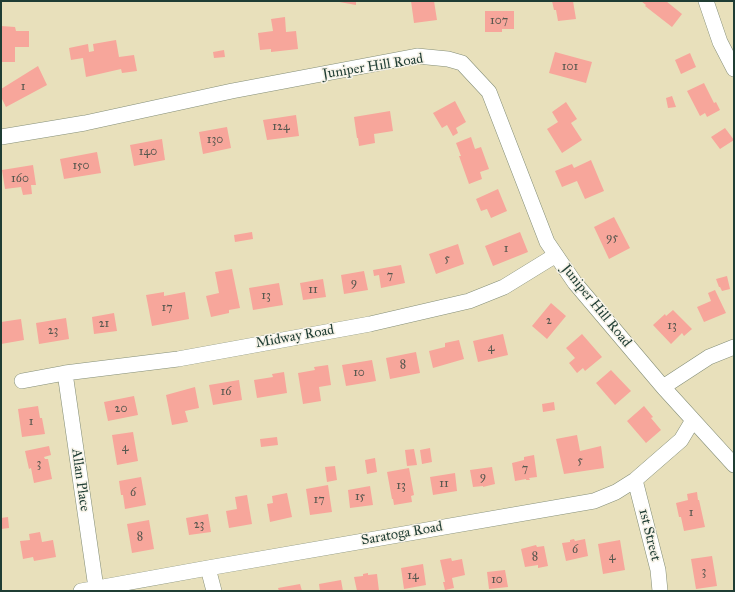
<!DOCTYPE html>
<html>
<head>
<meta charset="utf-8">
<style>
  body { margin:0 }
  #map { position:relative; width:735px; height:592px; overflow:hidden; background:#e8e0bb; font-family:"IM FELL Great Primer",serif }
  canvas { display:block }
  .frame { position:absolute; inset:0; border:2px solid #1f3d34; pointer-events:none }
</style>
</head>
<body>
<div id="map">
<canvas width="735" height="592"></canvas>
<div class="frame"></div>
</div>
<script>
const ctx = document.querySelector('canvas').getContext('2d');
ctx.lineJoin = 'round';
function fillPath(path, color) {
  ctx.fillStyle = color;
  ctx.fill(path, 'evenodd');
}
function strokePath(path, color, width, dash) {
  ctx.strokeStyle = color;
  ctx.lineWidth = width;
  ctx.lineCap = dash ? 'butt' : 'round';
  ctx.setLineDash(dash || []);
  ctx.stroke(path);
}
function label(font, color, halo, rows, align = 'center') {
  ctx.font = font + ' "IM FELL Great Primer",serif';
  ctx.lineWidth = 3;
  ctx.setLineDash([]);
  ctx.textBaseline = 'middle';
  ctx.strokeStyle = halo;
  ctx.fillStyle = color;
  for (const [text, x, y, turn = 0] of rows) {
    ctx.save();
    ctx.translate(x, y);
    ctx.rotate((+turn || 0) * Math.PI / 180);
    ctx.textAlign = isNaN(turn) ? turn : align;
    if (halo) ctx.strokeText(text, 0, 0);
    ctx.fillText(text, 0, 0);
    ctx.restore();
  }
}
const building = new Path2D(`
  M334 1H356V5Z
  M411 1H434L437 20 414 23Z
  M552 1H573L576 19 558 21 556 10H554Z
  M641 1H666L682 14 672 27 645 6 646 5Z
  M485 11H514V29H502V32H485Z
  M285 17 286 32 296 31 298 49 271 52V49L260 50 258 33 273 31 271 19Z
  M1 26 15 27 16 31H29V47H15V62H1Z
  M116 40 119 57 134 55 137 71 122 73 121 69 86 77 83 58 71 60 69 48 88 44 89 52 94 51 93 44Z
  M224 50 225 57 214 58 213 52Z
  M555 52 592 62 586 83 549 73Z
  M690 53 696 67 681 74 675 60Z
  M38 66 47 85 6 107 1 97V89Z
  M704 83 714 103 716 102 720 110 707 117 705 113 700 116 687 91Z
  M672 96 676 107 668 108 666 98Z
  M455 101 466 122 456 128 458 133 453 136 447 125 442 128 433 113Z
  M566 102 577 119 571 123 582 140 562 153 547 129 558 122 552 112Z
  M390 111 393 131 374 134 375 143 359 146 358 138H357L354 117Z
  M296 115 299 136 267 140 263 120Z
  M227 127 231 148 203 154 199 132Z
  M725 128 734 140 720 149 711 137Z
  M471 137 475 149 481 147 489 169 480 172 482 179 469 184 459 156H461L456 143Z
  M162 139 165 160 134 166 130 145Z
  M97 152 101 173 64 179 60 159Z
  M591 160 604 191 585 199 577 181 562 187 555 171 572 164 574 168Z
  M33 165 36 185H31L32 194 23 195 21 187 5 189 2 170Z
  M498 189 507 211 491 218 487 209 481 211 476 199Z
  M614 217 630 248 609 259 594 227Z
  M252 232 253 239 235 242 234 235Z
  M520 232 528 252 493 266 485 246Z
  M458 244 464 264 436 274 429 254Z
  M401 265 405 283 381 288 379 275 374 276 373 270Z
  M232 269 240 308 229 310V313L211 317 206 296 219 293 215 272Z
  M364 271 368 290 344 294 341 275Z
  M727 276 730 289 722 291 720 287H719L716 279Z
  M323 279 326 297 303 300 300 283Z
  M279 283 283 305 253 310 249 288Z
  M715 290 726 313 704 322 697 307 711 301 708 293Z
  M164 292V296L185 292 189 319 152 326 146 295Z
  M551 303 566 316 547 339 532 326Z
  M673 310 692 329 684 336 682 333 671 344 653 325 665 314 666 316Z
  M114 313 117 331 94 334 92 317Z
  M66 318 69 339 39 344 36 323Z
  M21 319 24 340 1 344V322Z
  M503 334 508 355 478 362 473 341Z
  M582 334 602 357 585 371 583 368 577 373 569 363 575 358 566 348Z
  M459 340 464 359 433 368 429 351 445 347V343Z
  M416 352 420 373 390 379 386 358Z
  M372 360 376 381 346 386 342 365Z
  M328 365 331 385 319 387 321 401 303 404 298 373 315 370 314 367Z
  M611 370 631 391 615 405 596 383Z
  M284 372 287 393 257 398 254 380 273 377 272 374Z
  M239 380 242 400 213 405 209 385Z
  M195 387 199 408 185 411 188 422 172 425 166 395Z
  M134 396 138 415 108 421 104 402Z
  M554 402 555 410 543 412 542 404Z
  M38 406 40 418H42L45 434 22 437 18 409Z
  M644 406 653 417 651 418 661 430 646 443 627 421Z
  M133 432 138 461 117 465 112 435Z
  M577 435 580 451 601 446 604 468 564 474 556 439Z
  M277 437 278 445 261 447 260 439Z
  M49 446 51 455 44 457 45 459H48L52 479 34 483 31 468 29 469 25 451Z
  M430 448 432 462 422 464 420 450Z
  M414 449 417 465 407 466 405 450Z
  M534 455 537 477 529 478 530 480H526V479L515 481 512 463 524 460V457Z
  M375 458 377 472 367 474 365 460Z
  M335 466 337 480 327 482 325 467Z
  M492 467 495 484 483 487V486L473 487 470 470Z
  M409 468 414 495 411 496 412 502 394 505 393 499H392L387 472Z
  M455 473 457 491 433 495 430 477Z
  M141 477 146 505 125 509 123 495H121L119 481Z
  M328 485 332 512 310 515 306 489Z
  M370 486 373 505 350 508 348 490Z
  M697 492 698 500H699L705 527 684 531 681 517H679L676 503 688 500 687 494Z
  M287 493 292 517 270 522 267 504 273 503 272 496Z
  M247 495 252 524 229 528 226 511 237 509 235 497Z
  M208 514 211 532 189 535 186 518Z
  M8 517 9 528 1 529V518Z
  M149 520 154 549 132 553 127 524Z
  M40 532 42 542 53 540 56 557 34 561 33 557 23 559 20 541 30 540 29 534Z
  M574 539 575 541 585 539 588 556 566 561 562 543 570 542V540Z
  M620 540 625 570 603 574 598 544Z
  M536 545 537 547 544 546 548 566 538 568V565L525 567 521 549Z
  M712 556 717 586 696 589 691 559Z
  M451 558 452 561 462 559 465 575 452 578 454 588 445 590 443 582H445L440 560Z
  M423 564 426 585 404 589 401 568Z
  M505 570 508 587 489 589 487 572Z
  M368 573V575L377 574 379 591H357L354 577 363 576V574Z
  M341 580 343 591H320L319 584Z
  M300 584 302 591H279L278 588Z`);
const minor = new Path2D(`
  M706 1 720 42 734 69
  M1 137 85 123 232 91 417 56 448 59 462 63 489 92 547 242 575 283 663 387 734 465
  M65 373 96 588
  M22 381 65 373 178 359 370 324 469 301 504 287 556 255
  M663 387 709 357 734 347
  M635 480 658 570 660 591
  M208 568 214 591
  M81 591 208 568 594 501 616 492 635 480 681 440 693 420`);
const numberNames = [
  ["107",499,21],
  ["101",570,67],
  ["1",23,87],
  ["124",281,127],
  ["130",215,140],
  ["140",148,152],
  ["150",81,166],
  ["160",20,179],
  ["95",612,238],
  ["1",506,249],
  ["5",447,259],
  ["7",390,276],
  ["9",354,283],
  ["11",313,290],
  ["13",266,296],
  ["17",167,308],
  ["2",549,321],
  ["21",104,324],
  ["13",672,326],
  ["23",53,331],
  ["4",491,348],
  ["8",403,365],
  ["10",359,373],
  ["16",226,392],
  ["20",121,409],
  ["1",31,422],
  ["4",125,448],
  ["5",580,461],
  ["3",39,464],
  ["7",525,469],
  ["9",483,477],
  ["11",444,484],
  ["13",401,486],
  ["6",133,493],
  ["15",360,497],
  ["17",319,500],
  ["1",691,513],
  ["23",199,525],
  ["8",140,537],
  ["6",575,550],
  ["8",535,557],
  ["4",612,557],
  ["3",704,572],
  ["14",413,576],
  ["10",497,580]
];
const streetNames = [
  ["Juniper Hill Road",373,67,-9],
  ["Juniper Hill Road",596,306,51],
  ["Midway Road",295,337,-10],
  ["Allan Place",80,480,82],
  ["Saratoga Road",402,534,-10],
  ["1st Street",649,535,76]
];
fillPath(building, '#f7a69b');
strokePath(minor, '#848e78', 16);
strokePath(minor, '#fff', 15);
label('12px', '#55574e', null, numberNames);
label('14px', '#1f3d34', '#f7f3e8', streetNames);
</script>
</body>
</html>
